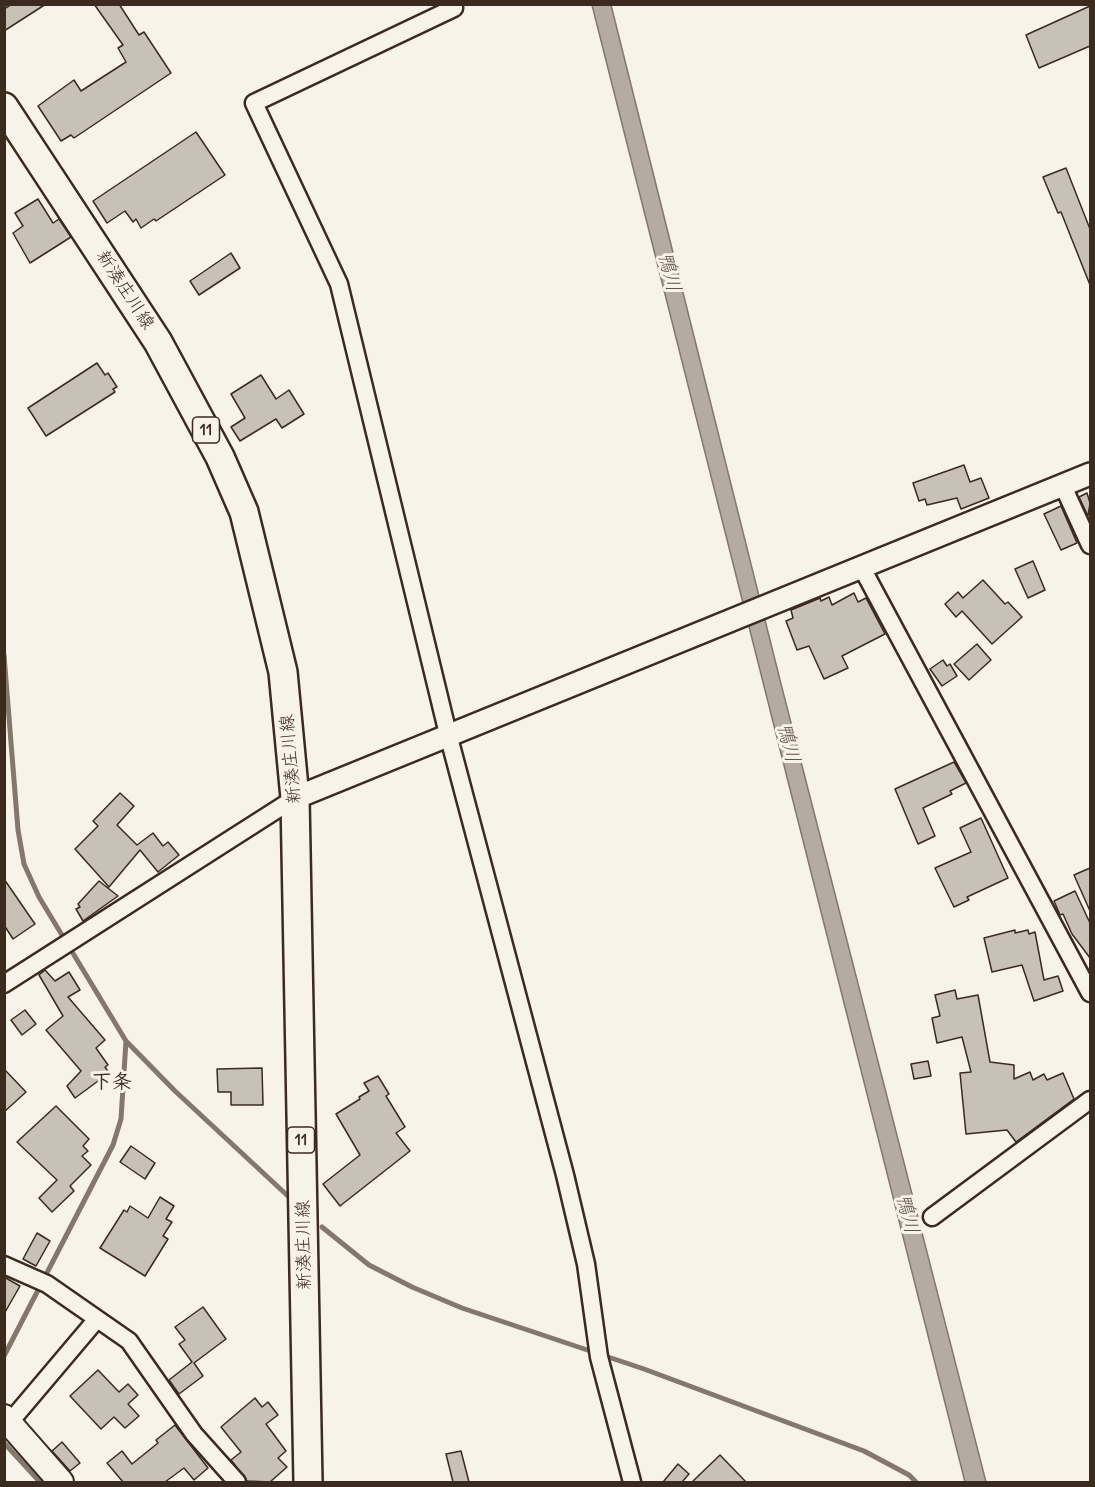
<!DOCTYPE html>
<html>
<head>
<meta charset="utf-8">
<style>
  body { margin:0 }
  #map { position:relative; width:1095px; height:1487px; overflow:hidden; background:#f7f3e8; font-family:Delius,sans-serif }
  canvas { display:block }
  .frame { position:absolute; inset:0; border:6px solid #3b2a1e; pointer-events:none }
</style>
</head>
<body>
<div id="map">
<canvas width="1095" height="1487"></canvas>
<div class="frame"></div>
</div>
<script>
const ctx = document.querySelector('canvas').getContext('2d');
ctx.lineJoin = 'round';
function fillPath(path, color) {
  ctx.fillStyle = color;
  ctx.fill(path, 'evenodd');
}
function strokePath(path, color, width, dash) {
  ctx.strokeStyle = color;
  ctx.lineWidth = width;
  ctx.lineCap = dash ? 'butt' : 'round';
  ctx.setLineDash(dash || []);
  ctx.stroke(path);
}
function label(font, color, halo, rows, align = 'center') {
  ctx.font = font + ' Delius,"Klee One",sans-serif';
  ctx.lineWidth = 6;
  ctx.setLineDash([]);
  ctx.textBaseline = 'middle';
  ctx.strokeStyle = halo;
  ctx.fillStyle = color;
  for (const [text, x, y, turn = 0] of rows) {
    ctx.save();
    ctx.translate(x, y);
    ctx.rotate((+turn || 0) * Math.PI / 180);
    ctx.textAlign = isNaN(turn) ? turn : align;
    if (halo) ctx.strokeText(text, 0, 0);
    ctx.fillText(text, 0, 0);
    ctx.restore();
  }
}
const water = new Path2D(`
  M592 5H611L780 680 986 1482H965Z`);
const stream = new Path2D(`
  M4 655 18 830 24 864 39 897 126 1041 175 1091 289 1197
  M322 1227 369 1265 412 1287 462 1308 644 1369 864 1451 909 1475 916 1482
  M4 1356 113 1145 121 1119 126 1041
  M6 1445 40 1482`);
const building = new Path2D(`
  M12 4H46L4 31V9Z
  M94 4H119L139 35 144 32 171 73 74 138 71 135 61 141 38 106 74 80 81 91 126 62 118 48 123 45Z
  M1090 6V46L1039 68 1026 35Z
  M196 132 225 175 156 221 154 219 141 228 136 219 133 222 125 211 107 223 93 201Z
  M1066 168 1090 229V285L1061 212 1058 213 1043 177Z
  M38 199 53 223 59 219 71 237 30 263 13 233 23 226 15 213Z
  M231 253 240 268 199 295 190 281Z
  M97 363 105 375 108 373 117 387 113 389 115 392 46 436 28 408Z
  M261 375 276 399 289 390 304 414 282 428 276 419 240 441 231 427 245 418 231 394Z
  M964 465 970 482 981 478 989 498 961 509 957 498 927 505 925 499 919 501 913 483Z
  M1087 493 1090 503 1088 516 1079 497Z
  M1061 506 1077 543 1061 550 1044 514Z
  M1033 561 1045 590 1028 598 1015 569Z
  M983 580 1005 604 1008 602 1022 617 992 644 962 611 956 617 945 604 958 592 963 598Z
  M854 593 858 602 866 598 885 634 842 656 848 668 824 679 809 646 797 650 786 621 793 618 791 610 820 598 821 601 829 597 832 605Z
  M977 644 991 660 969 680 954 664Z
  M943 660 947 666 950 664 957 676 942 686 930 669Z
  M954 762 966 783 950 791 952 794 923 808 935 836 918 844 895 789Z
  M120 793 134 806 117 825 137 845 153 833 163 846 168 842 179 855 158 872 140 850 109 887 75 849 98 826 93 821Z
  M981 818 1008 878 967 897 969 900 954 907 935 868 971 852 960 828Z
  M1090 868V911L1074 875Z
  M4 879 35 924 13 939 4 925Z
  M99 881 118 896 83 921 76 909 80 907 78 904Z
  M1075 891 1090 923V958L1072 934 1063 914 1060 915 1054 901Z
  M1015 930V933L1028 930 1029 934 1035 932 1044 980 1058 976 1063 991 1034 1001 1022 965 992 972 984 938Z
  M45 970 55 981 69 972 80 990 68 997 105 1040 96 1048 108 1065 105 1067 109 1073 75 1098 67 1086 81 1071 46 1030 63 1016 39 975Z
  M955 990 957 999 978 995 990 1062 1014 1065V1079L1030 1072 1033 1080 1044 1074 1047 1080 1063 1073 1074 1099 1016 1142 1007 1130 966 1134 960 1073 971 1072 962 1037 937 1043 932 1018 940 1016 935 995Z
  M25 1010 36 1024 22 1035 11 1020Z
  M928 1061 931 1076 914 1079 911 1064Z
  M262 1068 263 1105H231V1092H218L217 1069Z
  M4 1069 26 1092 4 1112Z
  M378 1076 389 1094 386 1096 405 1127 396 1133 410 1151 340 1206 323 1184 360 1155 336 1114 360 1099 359 1097 369 1091 364 1083Z
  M56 1106 89 1139 83 1146 88 1151 82 1156 91 1165 70 1186 74 1191 52 1212 39 1198 57 1180 17 1142Z
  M131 1146 155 1163 145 1179 120 1162Z
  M160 1197 174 1206 166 1219 172 1222 163 1236 168 1239 145 1276 100 1248 124 1210 127 1212 130 1206 148 1218Z
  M37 1233 50 1241 36 1266 23 1259Z
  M4 1277 20 1286 4 1314Z
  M203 1307 226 1339 194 1363 203 1376 179 1394 169 1380 192 1362 179 1344 185 1340 175 1327Z
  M98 1370 119 1392 128 1384 138 1395 128 1404 139 1416 125 1428 114 1417 101 1429 70 1396Z
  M255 1398 262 1407 268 1402 278 1415 266 1424 286 1451 278 1458 287 1467 270 1482 247 1481 231 1460 241 1452 221 1427Z
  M175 1425 208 1468 194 1480 184 1468 165 1482H123L107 1463 122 1451 132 1464 158 1443 156 1440Z
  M62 1442 80 1463 70 1471 52 1451Z
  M461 1451 469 1482H453L446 1454Z
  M720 1455 746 1482H692Z
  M678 1464 689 1474 682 1482H663Z`);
const minor = new Path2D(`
  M453 4 454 8 254 103 339 284 448 734 565 1175 586 1264 599 1357 632 1482
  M1063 486 1090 545
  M862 568 1090 993
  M4 984 295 798
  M932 1217 1090 1100
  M4 1265 47 1284 129 1341 194 1434 237 1482
  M4 1429 97 1319`);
const tertiary = new Path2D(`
  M295 798 1090 474`);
const secondary = new Path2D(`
  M4 1417 61 1482`);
const primary = new Path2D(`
  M4 107 158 342 220 457 244 512 283 672 295 798 308 1482`);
const shields = [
  [206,430,27],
  [301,1140,27]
];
const shieldNames = [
  ["11",206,430],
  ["11",301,1140]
];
const streetNames = [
  ["新湊庄川線",125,290,57],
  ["新湊庄川線",291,759,-95],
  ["新湊庄川線",304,1245,-91]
];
const waterNames = [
  ["鴨川",669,272,76],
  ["鴨川",788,743,76],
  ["鴨川",907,1214,76]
];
const neighbourhoodNames = [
  ["下条",112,1082]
];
fillPath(water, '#b4aca0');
strokePath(water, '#84786c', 1.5);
strokePath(stream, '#84786c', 5);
fillPath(building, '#c8c1b6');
strokePath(building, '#3b2a1e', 1.5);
strokePath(minor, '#3b2a1e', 21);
strokePath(tertiary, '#3b2a1e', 26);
strokePath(secondary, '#3b2a1e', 28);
strokePath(primary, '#3b2a1e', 32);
strokePath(minor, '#f7f3e8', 16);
strokePath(tertiary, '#f7f3e8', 21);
strokePath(secondary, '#f7f3e8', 24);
strokePath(primary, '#f7f3e8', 27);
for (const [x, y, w] of shields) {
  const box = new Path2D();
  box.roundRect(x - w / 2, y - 13, w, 26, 4.5);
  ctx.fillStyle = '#f7f3e8';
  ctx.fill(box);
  strokePath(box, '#3b2a1e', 1.5);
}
label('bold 16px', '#3b2a1e', null, shieldNames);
label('18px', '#3b2a1e', '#f7f3e8', streetNames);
label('italic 20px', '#5f5145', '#f7f3e8', waterNames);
label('bold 20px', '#3b2a1e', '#f7f3e8', neighbourhoodNames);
</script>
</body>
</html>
